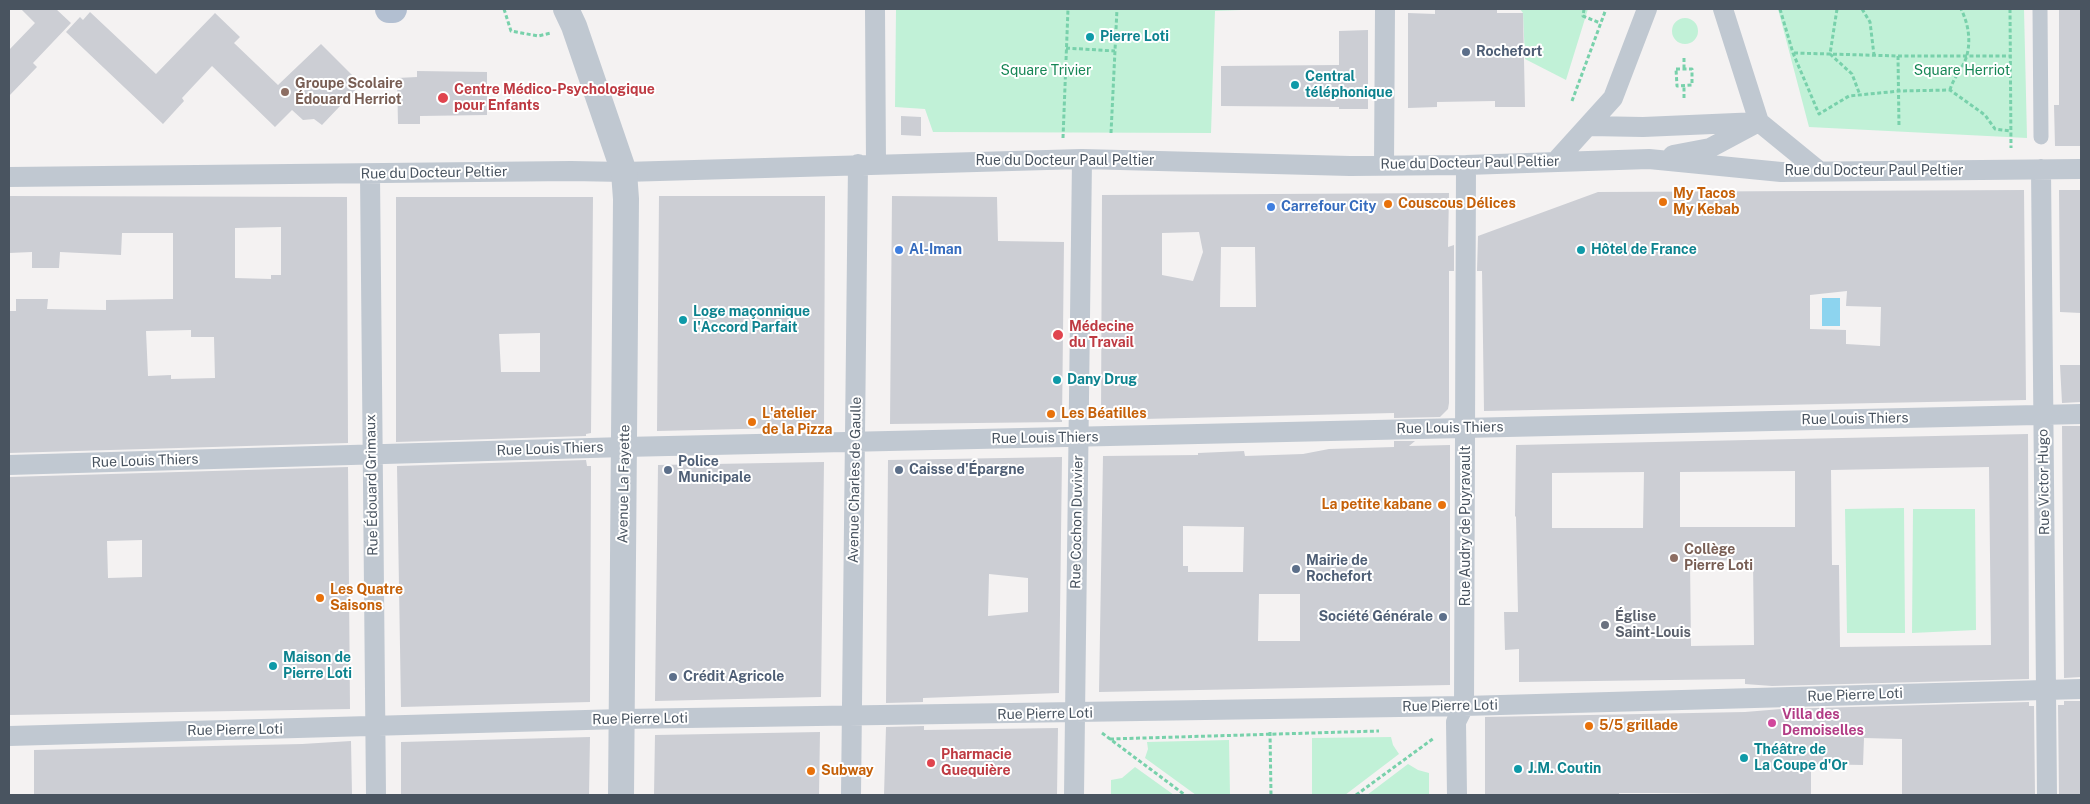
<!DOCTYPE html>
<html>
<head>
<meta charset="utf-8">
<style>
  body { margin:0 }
  #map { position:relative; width:2090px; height:804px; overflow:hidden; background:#f4f2f2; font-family:"Public Sans",sans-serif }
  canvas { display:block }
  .frame { position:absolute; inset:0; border:10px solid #495460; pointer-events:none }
</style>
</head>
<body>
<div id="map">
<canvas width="2090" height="804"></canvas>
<div class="frame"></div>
</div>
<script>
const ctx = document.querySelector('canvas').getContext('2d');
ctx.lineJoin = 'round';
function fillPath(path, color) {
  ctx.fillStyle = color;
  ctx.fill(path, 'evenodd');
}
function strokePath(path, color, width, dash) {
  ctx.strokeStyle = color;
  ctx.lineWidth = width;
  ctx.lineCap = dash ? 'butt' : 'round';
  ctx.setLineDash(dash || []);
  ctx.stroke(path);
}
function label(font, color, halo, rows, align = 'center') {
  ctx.font = font + ' "Public Sans",sans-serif';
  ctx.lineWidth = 4;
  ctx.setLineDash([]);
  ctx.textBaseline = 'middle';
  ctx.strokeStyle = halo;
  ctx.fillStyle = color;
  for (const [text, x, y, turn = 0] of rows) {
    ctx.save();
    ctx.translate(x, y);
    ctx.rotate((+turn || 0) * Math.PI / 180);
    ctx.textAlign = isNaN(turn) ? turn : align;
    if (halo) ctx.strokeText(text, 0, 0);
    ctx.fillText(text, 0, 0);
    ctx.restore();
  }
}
const green = new Path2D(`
  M896 9H1268L1215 11 1211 133 933 132 925 109 895 107Z
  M1520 9H1588L1566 80 1525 59 1523 13Z
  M1778 9H2024L2027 138 1809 127Z
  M1672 31a13 13 0 1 1 26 0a13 13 0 1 1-26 0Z
  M1904 508 1905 633H1847L1845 509Z
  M1913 509H1975L1976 630 1912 633Z
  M1391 737 1393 745 1399 754 1345 795H1312V738Z
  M1229 740 1230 795H1196L1145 758 1148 749 1147 742Z
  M1408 764 1418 770 1429 773V795H1367Z
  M1135 767 1174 795H1111V780L1122 778Z`);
const water = new Path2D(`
  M1822 298H1840V326H1822Z`);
const building = new Path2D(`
  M21 9H56L71 23 33 63 37 67 9 96V50L35 23Z
  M1435 9H1497V13H1523L1525 107H1495V101L1437 102V107L1408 108V13L1435 14Z
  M2059 9H2081V146H2055L2054 105H2059Z
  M90 12 156 74 215 13 240 37 234 43 278 85 321 44 361 84 322 125 314 119 303 120 292 110 275 127 212 66 182 98 184 101 163 124 66 32 80 17 83 20Z
  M1368 30V109H1339V107L1221 106V66L1339 65V31Z
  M417 71 487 72V115L420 116V124H398L397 78 417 77Z
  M901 116 921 117V136L901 135Z
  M2024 190 2026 400 1484 411 1482 271H1477L1478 236 1598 192ZM1847 291 1846 306 1881 307 1880 346 1846 344V330L1810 329V295Z
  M2059 190H2081V313L2060 312Z
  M1449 193 1448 247 1454 245V271H1449V403L1448 409 1440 417 1394 418V413L1101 420 1102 195ZM1199 232 1203 252 1193 281 1162 275V233ZM1221 247H1255L1256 307H1220Z
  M9 196 347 197 348 443 9 453V311H16V299H48L47 309 106 310V300L173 299V233H122L121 255 60 252 59 268H32V252L9 253ZM281 227V275H271V279L235 278V228ZM191 330V337H214L215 378 171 379V375L148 376 146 331Z
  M659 196H825L824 427 657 431Z
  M892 196 997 197 998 241 1064 242 1062 422 890 424Z
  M396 197H593L591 433 586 434V436L396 442ZM540 333V372H501L499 334Z
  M2060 365H2081V402L2062 403Z
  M2062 426H2081V677L2064 678Z
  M2028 434 2029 679 1772 686 1745 684V679L1519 682V649L1505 650 1504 612H1518L1516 517 1515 516 1516 445ZM1989 467 1991 645 1840 647 1839 565H1832L1831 470ZM1795 471V527H1680V472ZM1644 472 1643 528H1552V473ZM1753 560 1754 645 1691 646 1690 561Z
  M1394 441H1415L1409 446 1450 445V685L1099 692 1103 456 1198 455V453L1244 451 1245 456 1303 454 1329 449 1394 447ZM1183 526 1244 527 1243 572H1188V566H1183ZM1259 594H1300V641H1258Z
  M1062 457 1059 693 923 698V702L886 703 888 460ZM989 574 1028 578V612L988 616Z
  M586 460 587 466H591L590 702 401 707 397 466Z
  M824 462 821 697 655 701 658 465Z
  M348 467 350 709 9 715V477ZM142 540V577L108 578 107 541Z
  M2064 701H2081V795H2059L2058 705H2064Z
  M2029 702V706H2034L2035 795H1902V739L1864 738 1863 765 1811 764V795L1654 793H1619V795H1485V717L1745 712 1781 709Z
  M924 726V730L1058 728 1057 795H884L886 727Z
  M820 732 819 795H654L655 735Z
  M590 737 589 795H401V742Z
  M351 741 352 795H34V750L302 744Z`);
const path = new Path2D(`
  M504 9 511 31 538 36 551 33
  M1584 9 1583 16 1600 23
  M1780 9 1793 53 1819 114 1849 96 1899 91 1950 90 1985 115 1995 129 2011 131
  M1837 9 1830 54 1852 74 1860 95
  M1862 9 1870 22 1874 55
  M2010 9 2011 148
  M1066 48 1115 51
  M1794 53 1898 56H2011
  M1898 56 1899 127
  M1684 58V69
  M1676 69H1692V85L1677 86Z
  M1950 90C1953 78 1964 67 1967 55 1971 39 1968 23 1961 9
  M1684 98V86
  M1572 101 1606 9
  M1111 133 1117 9
  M1063 138 1068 9
  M1270 732 1271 795
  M1102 733 1185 795
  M1110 739 1379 731
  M1356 795 1434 738`);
const pedestrian = new Path2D(`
  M2040 9 2041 137`);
const minor = new Path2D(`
  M875 9 876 164
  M1723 9 1759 122 1819 171
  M1589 126 1643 127 1759 122
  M1673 155 1710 148 1753 125
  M1556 161 1613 98 1647 9
  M1384 165 1385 9
  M2041 169 2047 795
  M370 175 376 795
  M9 177 571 171 624 172 1082 159 1350 166 1466 165 1649 159 1781 172 2081 169
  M9 465 624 447 2081 414
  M9 736 622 719 1464 706 2081 689
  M851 795 858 164
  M1074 795 1082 159
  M1457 795 1456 722 1464 706 1466 165`);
const tertiary = new Path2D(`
  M566 9 574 26 624 172 626 199 621 795`);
const primary = new Path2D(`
  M389 9H393`);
const markers = [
  [1090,37,5,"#0f9aa8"],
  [1466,52,5,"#5c6f8a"],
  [1295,85,5,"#0f9aa8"],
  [285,92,5,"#8d6e63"],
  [443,98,6,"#e0444e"],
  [1663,202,5,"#e8710a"],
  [1388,204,5,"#e8710a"],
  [1271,207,5,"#3f7fe0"],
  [899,250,5,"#3f7fe0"],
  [1581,250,5,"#0f9aa8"],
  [683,320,5,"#0f9aa8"],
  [1058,335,6,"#e0444e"],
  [1057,380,5,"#0f9aa8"],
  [1051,414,5,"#e8710a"],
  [752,422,5,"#e8710a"],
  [668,470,5,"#5c6f8a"],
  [899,470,5,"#5c6f8a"],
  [1442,505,5,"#e8710a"],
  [1674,558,5,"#8d6e63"],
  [1296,569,5,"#5c6f8a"],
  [320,598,5,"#e8710a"],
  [1443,617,5,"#5c6f8a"],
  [1605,625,5,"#6b7280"],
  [273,666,5,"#0f9aa8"],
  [673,677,5,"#5c6f8a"],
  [1772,723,5,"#d1479c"],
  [1589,726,5,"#e8710a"],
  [1744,758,5,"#0f9aa8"],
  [931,763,5,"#e0444e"],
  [1518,769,5,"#0f9aa8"],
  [811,771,5,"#e8710a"]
];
const cultureNames = [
  ["Pierre Loti",1100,37],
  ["Central",1305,77],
  ["téléphonique",1305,93],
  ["Hôtel de France",1591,250],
  ["Loge maçonnique",693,312],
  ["l'Accord Parfait",693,328],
  ["Dany Drug",1067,380],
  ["Maison de",283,658],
  ["Pierre Loti",283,674],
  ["Théâtre de",1754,750],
  ["La Coupe d'Or",1754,766],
  ["J.M. Coutin",1528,769]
];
const serviceNames = [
  ["Rochefort",1476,52],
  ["Police",678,462],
  ["Municipale",678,478],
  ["Caisse d'Épargne",909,470],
  ["Mairie de",1306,561],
  ["Rochefort",1306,577],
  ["Société Générale",1433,617,"right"],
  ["Crédit Agricole",683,677]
];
const parkNames = [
  ["Square Trivier",1046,71],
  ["Square Herriot",1962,71]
];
const educationNames = [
  ["Groupe Scolaire",295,84],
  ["Édouard Herriot",295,100],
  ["Collège",1684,550],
  ["Pierre Loti",1684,566]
];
const healthNames = [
  ["Centre Médico-Psychologique",454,90],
  ["pour Enfants",454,106],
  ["Médecine",1069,327],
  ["du Travail",1069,343],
  ["Pharmacie",941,755],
  ["Guequière",941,771]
];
const streetNames = [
  ["Rue du Docteur Paul Peltier",1065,161],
  ["Rue du Docteur Paul Peltier",1470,163,-1],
  ["Rue du Docteur Paul Peltier",1874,171],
  ["Rue du Docteur Peltier",434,173,-1],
  ["Rue Louis Thiers",1855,419,-1],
  ["Rue Louis Thiers",1450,428,-1],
  ["Rue Louis Thiers",1045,438,-1],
  ["Rue Louis Thiers",550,449,-2],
  ["Rue Louis Thiers",145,461,-2],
  ["Avenue Charles de Gaulle",855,480,-89],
  ["Rue Victor Hugo",2044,482,-91],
  ["Avenue La Fayette",624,484,-89],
  ["Rue Édouard Grimaux",372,485,-91],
  ["Rue Cochon Duvivier",1077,522,-89],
  ["Rue Audry de Puyravault",1466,526,-90],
  ["Rue Pierre Loti",1855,695,-2],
  ["Rue Pierre Loti",1450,706,-1],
  ["Rue Pierre Loti",1045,714,-1],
  ["Rue Pierre Loti",640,719,-1],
  ["Rue Pierre Loti",235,730,-1]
];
const foodNames = [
  ["My Tacos",1673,194],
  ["My Kebab",1673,210],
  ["Couscous Délices",1398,204],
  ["L'atelier",762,414],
  ["de la Pizza",762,430],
  ["Les Béatilles",1061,414],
  ["La petite kabane",1432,505,"right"],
  ["Les Quatre",330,590],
  ["Saisons",330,606],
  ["5/5 grillade",1599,726],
  ["Subway",821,771]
];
const shopNames = [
  ["Carrefour City",1281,207],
  ["Al-Iman",909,250]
];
const worshipNames = [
  ["Église",1615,617],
  ["Saint-Louis",1615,633]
];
const hotelNames = [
  ["Villa des",1782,715],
  ["Demoiselles",1782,731]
];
fillPath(green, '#c1f1d7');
fillPath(water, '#8dd4ef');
fillPath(building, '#ccced4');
strokePath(path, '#78d1ab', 3, [4, 2.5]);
strokePath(pedestrian, '#c0c8d1', 15);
strokePath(minor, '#c0c8d1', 20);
strokePath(tertiary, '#c0c8d1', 26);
strokePath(primary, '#b2bfd1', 28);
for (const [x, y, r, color] of markers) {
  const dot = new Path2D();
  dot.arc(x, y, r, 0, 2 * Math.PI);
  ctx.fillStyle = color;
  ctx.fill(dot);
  strokePath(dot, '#fff', 2);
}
label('bold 14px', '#0d838f', '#fff', cultureNames, 'left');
label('bold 14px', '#4e5e75', '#fff', serviceNames, 'left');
label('14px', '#168655', '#fff', parkNames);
label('bold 14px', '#785e54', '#fff', educationNames, 'left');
label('bold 14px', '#be3a42', '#fff', healthNames, 'left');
label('14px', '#495460', '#fff', streetNames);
label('bold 14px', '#c56008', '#fff', foodNames, 'left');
label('bold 14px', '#366cbe', '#fff', shopNames, 'left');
label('bold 14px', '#5b616d', '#fff', worshipNames, 'left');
label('bold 14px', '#b23c85', '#fff', hotelNames, 'left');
</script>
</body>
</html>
